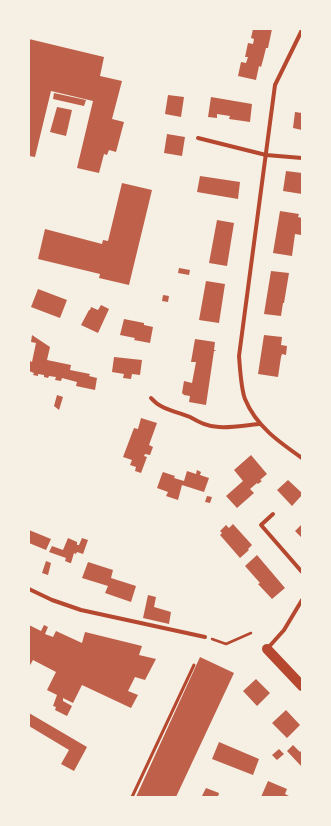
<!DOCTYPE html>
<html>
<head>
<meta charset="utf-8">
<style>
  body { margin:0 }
  #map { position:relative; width:331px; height:826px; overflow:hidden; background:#f6efe4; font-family:"PT Serif",serif }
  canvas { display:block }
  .frame { position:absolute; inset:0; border:30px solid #f6efe4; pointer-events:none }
</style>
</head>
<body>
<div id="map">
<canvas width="331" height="826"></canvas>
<div class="frame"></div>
</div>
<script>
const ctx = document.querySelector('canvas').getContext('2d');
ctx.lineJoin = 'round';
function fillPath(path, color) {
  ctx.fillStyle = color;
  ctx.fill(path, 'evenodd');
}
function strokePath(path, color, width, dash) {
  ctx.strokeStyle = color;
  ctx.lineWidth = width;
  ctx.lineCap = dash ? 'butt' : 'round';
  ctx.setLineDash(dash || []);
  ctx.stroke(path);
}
const building = new Path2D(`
  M253 29H272L268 48H266L263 60 261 67 259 66 256 80 238 76 241 62 246 63 248 57H245L248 43 253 44 254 39 251 38Z
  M29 39 104 57 100 76 122 81 112 119 124 122 116 152 109 150 107 155 104 154 99 173 77 168 93 101 51 91 35 157 29 156Z
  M54 93 86 100 84 106 53 99Z
  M168 95 184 97 181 117 165 114Z
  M211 97 252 104 250 122 229 119 230 116 217 114V118L208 117Z
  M57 107 72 110 66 136 50 132Z
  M295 112 302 113V130L293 128Z
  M167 134 185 137 182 156 164 153Z
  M286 171 302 173V194L283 191Z
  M200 176 240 182 238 199 197 192Z
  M122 183 152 190 129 285 99 278 100 274 38 259 45 229 102 244 103 240 108 241Z
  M280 211 299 214 298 217 302 218 301 235 295 234 292 256 273 253Z
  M217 220 234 223 227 266 209 263Z
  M179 268 190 270 189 275 178 273Z
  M271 271 289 273 284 303H283L281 316 264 314Z
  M206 281 225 284 219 323 199 320Z
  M38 289 67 300 60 318 31 307Z
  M163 295 169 296 168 302 162 301Z
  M101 305 109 309 98 333 81 325 89 310H90L91 307 98 310Z
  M124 319 144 323V325L153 327 150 343 134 340 135 338 120 335Z
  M32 335 50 347 47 360 71 365 70 370 90 374 89 376 97 378 95 390 76 386 77 382 62 378 61 381 55 380 56 377 49 376 48 378 44 377V375L38 374V376L33 375 34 373 29 371 30 361 32 362 36 343 31 342Z
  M264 335 282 337 281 345 287 346 286 355 282 354 281 357 278 377 258 374Z
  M195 339 215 342 214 350H216L215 351H214L206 405 189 402 190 396 184 395 182 393 184 381 192 383 196 362H191Z
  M114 357 142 360 140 375 132 374 131 379 123 378 124 374 112 372Z
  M57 395 63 397 59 410 54 406Z
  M141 418 157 423 149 445 153 447 150 455 145 454 144 456 147 457 141 473 135 471 136 467 130 465 132 460 123 457 134 428 138 429Z
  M251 455 267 474 260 480 262 481 258 484 257 483 250 489 254 493 237 508 226 496 243 481 234 470Z
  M197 470 201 472 200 475 209 478 204 492 182 485 178 500 166 496 168 492 157 488 162 474 163 472 175 476 174 478 184 481 187 471 196 474Z
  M288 480 302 493V495L292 506 277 490Z
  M207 496 212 497 210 503 205 502Z
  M233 524 252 545 248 549 249 550 240 558 220 535 222 533 220 531 226 525 229 528Z
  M302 524V538L295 531Z
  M29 530 51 539 46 550 29 543Z
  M68 538 77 542V545H79L82 538 88 540 83 554 77 552 76 554 74 553 71 563H70L65 561 66 558 49 552 52 546 63 550Z
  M257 555 285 588 272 599 258 584 260 583 245 566Z
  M46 561 51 563 48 575 42 573Z
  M88 562 113 570 111 578 136 586 131 602 105 593 108 586 82 578Z
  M148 595 156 597 154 607 171 612 169 624 143 618Z
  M29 625 41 631 44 625 48 627 45 634 53 637 56 631 82 643 85 632 142 646 139 655 156 659 145 680 135 677 128 691 138 695 131 708 82 685 73 703 63 698V701L72 706 67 716 55 710 56 707 53 706 57 695 47 690 56 672 33 660 29 667Z
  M200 657 234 673 176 797H136Z
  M256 679 270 693 257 706 243 691Z
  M286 710 300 725 287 738 272 723Z
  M29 713 87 747 74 771 61 764 69 750 29 726Z
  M219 742 259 759 253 775 212 759Z
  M293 745 300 752 302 750V764L301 766 287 751Z
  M279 749 284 754 277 760 272 755Z
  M268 781 287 789 285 794 291 797H261Z
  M206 788 219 793 218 797 202 796Z`);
const path = new Path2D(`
  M212 639 226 644 251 633`);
const service = new Path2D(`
  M132 797 194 665`);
const minor = new Path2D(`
  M302 30 275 85 239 356C240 368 241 389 245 399 256 426 279 442 302 458
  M198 138 266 155 302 158
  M151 398C161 410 176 411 190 417 199 422 208 427 219 427 232 428 246 425 259 424
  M273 514 261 525 302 572
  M29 589 52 600 81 610 205 637
  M267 649 284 630 302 600`);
const primary = new Path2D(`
  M267 649 302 686`);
fillPath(building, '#bf614a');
strokePath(path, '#b5482f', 2.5);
strokePath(service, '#b5482f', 3);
strokePath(minor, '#b5482f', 4);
strokePath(primary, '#b5482f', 10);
</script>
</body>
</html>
